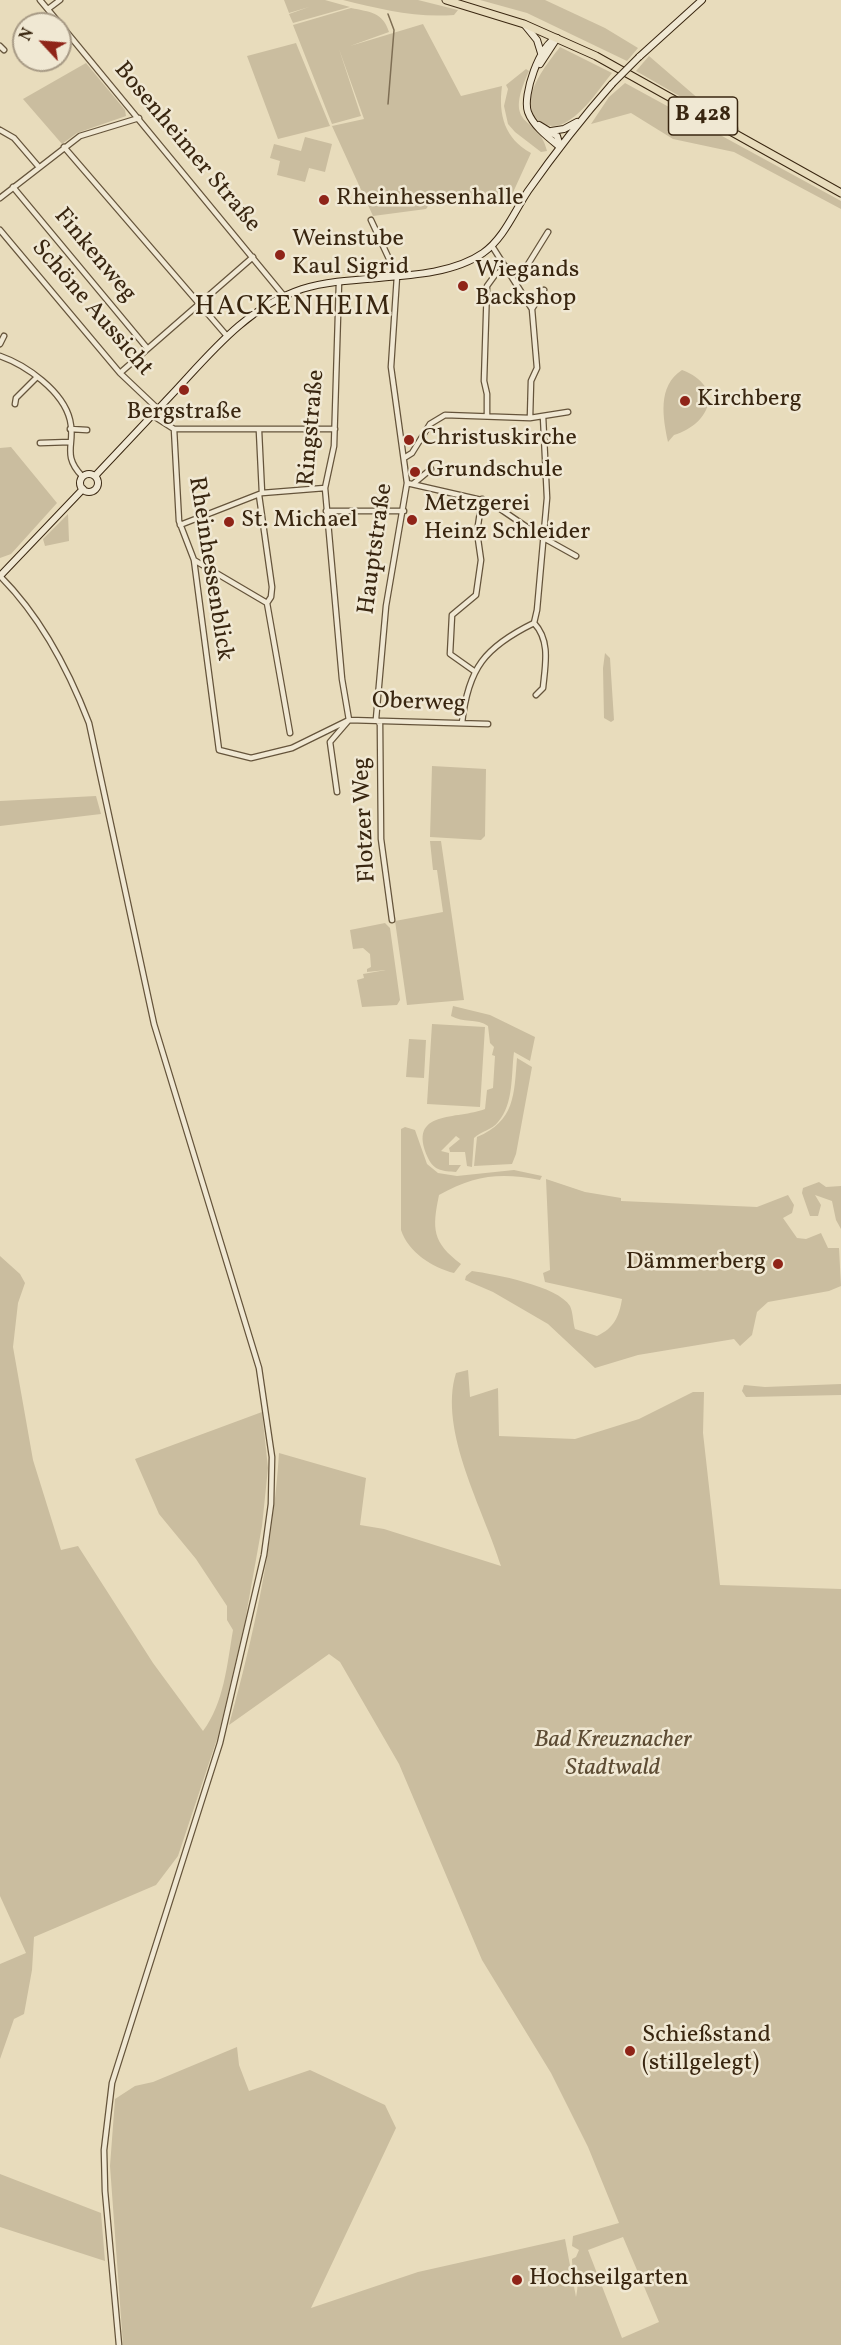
<!DOCTYPE html>
<html>
<head>
<meta charset="utf-8">
<style>
  body { margin:0 }
  #map { position:relative; width:841px; height:2345px; overflow:hidden; background:#e8dcbc; font-family:Vollkorn,serif }
  canvas { display:block }
  .north { position:absolute; left:12px; top:12px; width:60px; height:60px; box-sizing:border-box; background:#f0e8d3; border:2px solid #a79a85; border-radius:50%; rotate:296deg; font-size:16px; font-weight:700; line-height:24px; text-align:center; color:#392610 }
  .north::after { content:''; display:block; margin:auto; width:21px; height:27px; background:#8f2418; clip-path:polygon(50% 0,100% 100%,50% 72%,0 100%) }
</style>
</head>
<body>
<div id="map">
<canvas width="841" height="2345"></canvas>
<div class="north">N</div>
</div>
<script>
const ctx = document.querySelector('canvas').getContext('2d');
ctx.lineJoin = 'round';
function fillPath(path, color) {
  ctx.fillStyle = color;
  ctx.fill(path, 'evenodd');
}
function strokePath(path, color, width, dash) {
  ctx.strokeStyle = color;
  ctx.lineWidth = width;
  ctx.lineCap = dash ? 'butt' : 'round';
  ctx.setLineDash(dash || []);
  ctx.stroke(path);
}
function label(font, color, halo, rows, align = 'center') {
  ctx.font = font + ' Vollkorn,serif';
  ctx.lineWidth = 5;
  ctx.setLineDash([]);
  ctx.textBaseline = 'middle';
  ctx.strokeStyle = halo;
  ctx.fillStyle = color;
  for (const [text, x, y, turn = 0] of rows) {
    ctx.save();
    ctx.translate(x, y);
    ctx.rotate((+turn || 0) * Math.PI / 180);
    ctx.textAlign = isNaN(turn) ? turn : align;
    if (halo) ctx.strokeText(text, 0, 0);
    ctx.fillText(text, 0, 0);
    ctx.restore();
  }
}
const green = new Path2D(`
  M284 0H325L350 7 293 23 289 14 309 7 289 13Z
  M343 0H418L458 10 454 15C415 18 380 9 343 0Z
  M480 0H545L605 28 638 48 627 61 527 13Z
  M351 8C370 12 383 12 389 32L350 46 423 24 461 96 502 86C498 115 505 139 531 153L510 199 435 197 426 209 373 216 332 126 364 119 339 49 361 116 332 124 293 25Z
  M296 43 330 126 278 139 247 56Z
  M560 47 612 73C598 90 587 109 568 121 561 126 551 128 542 123 513 104 547 64 560 47Z
  M649 56 715 113 738 126 740 131 636 71Z
  M86 63 125 110 126 116 77 133 62 144 23 99Z
  M526 69 529 71C501 132 539 113 547 151L541 152 515 132 508 124 504 106 508 89 506 85Z
  M625 83 841 201V209L734 152 673 139 631 113 591 124 609 97Z
  M305 137 332 144 325 172 309 168 305 182 277 175 280 161 270 158 274 144 301 151Z
  M682 370C725 386 711 424 674 435L668 442C663 418 657 386 682 370Z
  M11 447 57 503 11 554 0 558V448Z
  M68 514 69 541 45 546 43 539Z
  M605 653 610 658 614 720 611 722 604 718 603 668Z
  M432 766 486 769 485 836 481 840 430 837Z
  M96 796 101 814 0 826V801Z
  M430 841H441L464 1000 407 1005 395 921 443 912 437 870H433Z
  M385 923 390 928 400 1000 397 1005 362 1007 357 980 364 978 363 974 386 970 367 972V969L371 967 370 954 363 948 353 949 350 930Z
  M453 1006 490 1015 535 1037 530 1061 514 1052C511 1074 514 1104 498 1122 492 1130 481 1131 474 1138L472 1167 467 1166 465 1152H450L449 1148 460 1139 456 1136 441 1151 449 1153V1165H461L456 1172C443 1171 434 1171 428 1158 406 1109 458 1120 485 1109L487 1090 493 1088 495 1056 492 1055 494 1047 490 1043 488 1026C477 1018 463 1023 451 1016Z
  M432 1024 485 1027 480 1107 427 1104Z
  M409 1039 426 1040 424 1078 406 1077Z
  M517 1058 532 1067 516 1154 512 1164 474 1166 477 1137C515 1121 514 1095 517 1058Z
  M405 1127 415 1130 427 1164 438 1173 457 1176 514 1170 542 1176 540 1180C501 1172 474 1175 439 1195 432 1229 432 1242 461 1264L454 1273C433 1268 408 1252 401 1230V1129Z
  M546 1179 585 1192 621 1198V1201L757 1207 788 1195 794 1205 792 1213 783 1218 797 1238 806 1239 821 1233 828 1248H839L841 1286 829 1291 768 1302 757 1312 752 1335 740 1346 734 1339 638 1355 595 1368 548 1324 493 1292 465 1280 466 1276 472 1271C494 1274 558 1286 570 1306 573 1312 573 1323 575 1329L597 1336C614 1328 619 1317 622 1299L545 1282 543 1273 550 1270Z
  M819 1182 826 1187 841 1186V1229L836 1220 832 1201 815 1195 821 1205 818 1216H810L802 1193 803 1188Z
  M0 1256 20 1274 25 1283 18 1303 13 1347 33 1460 61 1550 78 1546 153 1663 203 1731C224 1703 227 1665 233 1630L227 1620V1606L196 1559 159 1514 135 1459 262 1412 268 1468 262 1526 245 1621 218 1736 178 1856 156 1885 34 1937 32 1970 24 2014 14 2019 0 2059V1964L26 1953 0 1896Z
  M468 1370 470 1397 498 1388 499 1436 575 1439 639 1419 693 1392H704L703 1433 720 1585 841 1589V2345H123L110 2166 115 2099 135 2086 153 2082 237 2047 239 2065 249 2091 310 2070 385 2105 396 2128 311 2308 418 2272 565 2239 576 2297C581 2277 572 2275 572 2259L576 2257 579 2250 572 2246 573 2236 619 2223 588 2147 551 2073 482 1960 399 1764 340 1662 329 1654 229 1725C254 1635 273 1546 279 1453L366 1478 360 1525 384 1529 501 1566C484 1510 438 1431 456 1373ZM623 2237 659 2322 622 2338 588 2250Z
  M841 1384V1395L746 1397 742 1391 744 1385 765 1387Z
  M0 2174 101 2213 105 2261 0 2227Z`);
const stream = new Path2D(`
  M388 14 394 30 388 104`);
const street = new Path2D(`
  M40 0 60 24
  M48 9 60 0
  M60 24 284 296
  M0 46 4 50
  M0 130 14 138 38 166
  M64 147 227 336
  M13 187 147 348
  M0 198 80 136 139 118
  M371 220 397 276 391 367 407 483 386 606 376 719 380 724 381 839 392 920
  M0 230 120 373 158 409
  M492 246 532 309 537 368 531 381 530 418
  M517 282 548 232
  M532 309 544 290
  M0 344 4 336
  M0 356C26 365 63 391 70 420 76 444 61 454 82 476
  M120 373 253 257
  M15 404 16 398 37 377
  M152 415 174 429H335
  M487 416V394L484 381 487 286 495 275 507 267
  M70 429 87 430
  M174 429 179 521 194 560 219 750 251 758 292 748 349 720 488 724
  M259 431 262 493
  M40 443 70 442
  M404 458 412 453 430 424 445 415 530 418 568 412
  M407 483 490 502 540 536 576 556
  M413 484 431 469
  M259 495 272 587 271 597 267 603
  M326 511H404
  M180 525 262 493 325 488
  M194 560 267 603 290 733
  M0 576C40 616 69 671 89 723L154 1024 259 1368 272 1457 271 1504 264 1555 220 1743 112 2083 104 2150 105 2191 119 2345
  M534 623C551 641 545 666 543 688L536 695
  M474 671 450 654 452 615 476 595 481 560 477 532 482 499
  M462 723C468 668 485 647 534 623L537 610 547 498 543 416
  M337 792 330 742 349 720 342 679 325 488 334 446 339 282`);
const secondary = new Path2D(`
  M524 24 537 40 541 53
  M557 38C540 43 522 96 528 112 533 126 549 138 560 147
  M639 57 702 0
  M540 64 557 38
  M539 125 557 136 560 146
  M551 131 564 129 577 122
  M80 483a9 9 0 1 1 18 0a9 9 0 1 1-18 0Z
  M95 476C122 447 149 419 176 390 213 350 248 307 302 289 356 272 437 285 483 253 504 238 514 212 528 191 554 154 582 118 612 84
  M0 576 83 489`);
const primary = new Path2D(`
  M446 0 524 24 596 56 841 193`);
const secondaryBridge = new Path2D(`
  M612 84 639 57`);
const markers = [
  [324,200,6,"#8f2418"],
  [280,255,6,"#8f2418"],
  [463,286,6,"#8f2418"],
  [184,390,6,"#8f2418"],
  [685,401,6,"#8f2418"],
  [409,440,6,"#8f2418"],
  [415,472,6,"#8f2418"],
  [412,520,6,"#8f2418"],
  [229,522,6,"#8f2418"],
  [778,1264,6,"#8f2418"],
  [630,2051,6,"#8f2418"],
  [517,2280,6,"#8f2418"]
];
const shields = [
  [703,116,69]
];
const shieldNames = [
  ["B 428",703,116]
];
const streetNames = [
  ["Bosenheimer Straße",186,148,50],
  ["Finkenweg",94,256,50],
  ["Schöne Aussicht",91,309,49],
  ["Ringstraße",313,428,-85],
  ["Hauptstraße",377,549,-82],
  ["Rheinhessenblick",209,569,81],
  ["Oberweg",419,704,2],
  ["Flotzer Weg",366,820,-93]
];
const poiNames = [
  ["Rheinhessenhalle",336,200],
  ["Weinstube",292,241],
  ["Kaul Sigrid",292,269],
  ["Wiegands",475,272],
  ["Backshop",475,300],
  ["Kirchberg",697,401],
  ["Bergstraße",184,414,"center"],
  ["Christuskirche",421,440],
  ["Grundschule",427,472],
  ["Metzgerei",424,506],
  ["Heinz Schleider",424,534],
  ["St. Michael",241,522],
  ["Dämmerberg",766,1264,"right"],
  ["Schießstand",642,2037],
  ["(stillgelegt)",642,2065],
  ["Hochseilgarten",529,2280]
];
const parkNames = [
  ["Bad Kreuznacher",613,1742],
  ["Stadtwald",613,1770]
];
const quarterNames = [
  ["HACKENHEIM",293,309]
];
fillPath(green, '#cabd9f');
strokePath(stream, '#7e6e54', 1.5);
strokePath(street, '#65543b', 7);
strokePath(secondary, '#392610', 8);
strokePath(primary, '#392610', 9);
strokePath(street, '#f0e8d3', 4.5);
strokePath(secondary, '#f0e8d3', 6);
strokePath(primary, '#e8dcbc', 7);
strokePath(secondaryBridge, '#392610', 8, []);
strokePath(secondaryBridge, '#f0e8d3', 6);
for (const [x, y, r, color] of markers) {
  const dot = new Path2D();
  dot.arc(x, y, r, 0, 2 * Math.PI);
  ctx.fillStyle = color;
  ctx.fill(dot);
  strokePath(dot, '#f0e8d3', 2);
}
for (const [x, y, w] of shields) {
  const box = new Path2D();
  box.roundRect(x - w / 2, y - 19, w, 38, 4.5);
  ctx.fillStyle = '#f0e8d3';
  ctx.fill(box);
  strokePath(box, '#392610', 1.5);
}
label('bold 22px', '#392610', null, shieldNames);
label('24px', '#392610', '#f0e8d3', streetNames);
label('24px', '#392610', '#f0e8d3', poiNames, 'left');
label('italic 24px', '#5d4c34', '#f0e8d3', parkNames);
ctx.letterSpacing = '1.5px';
label('27px', '#392610', '#f0e8d3', quarterNames);
ctx.letterSpacing = '0px';
</script>
</body>
</html>
